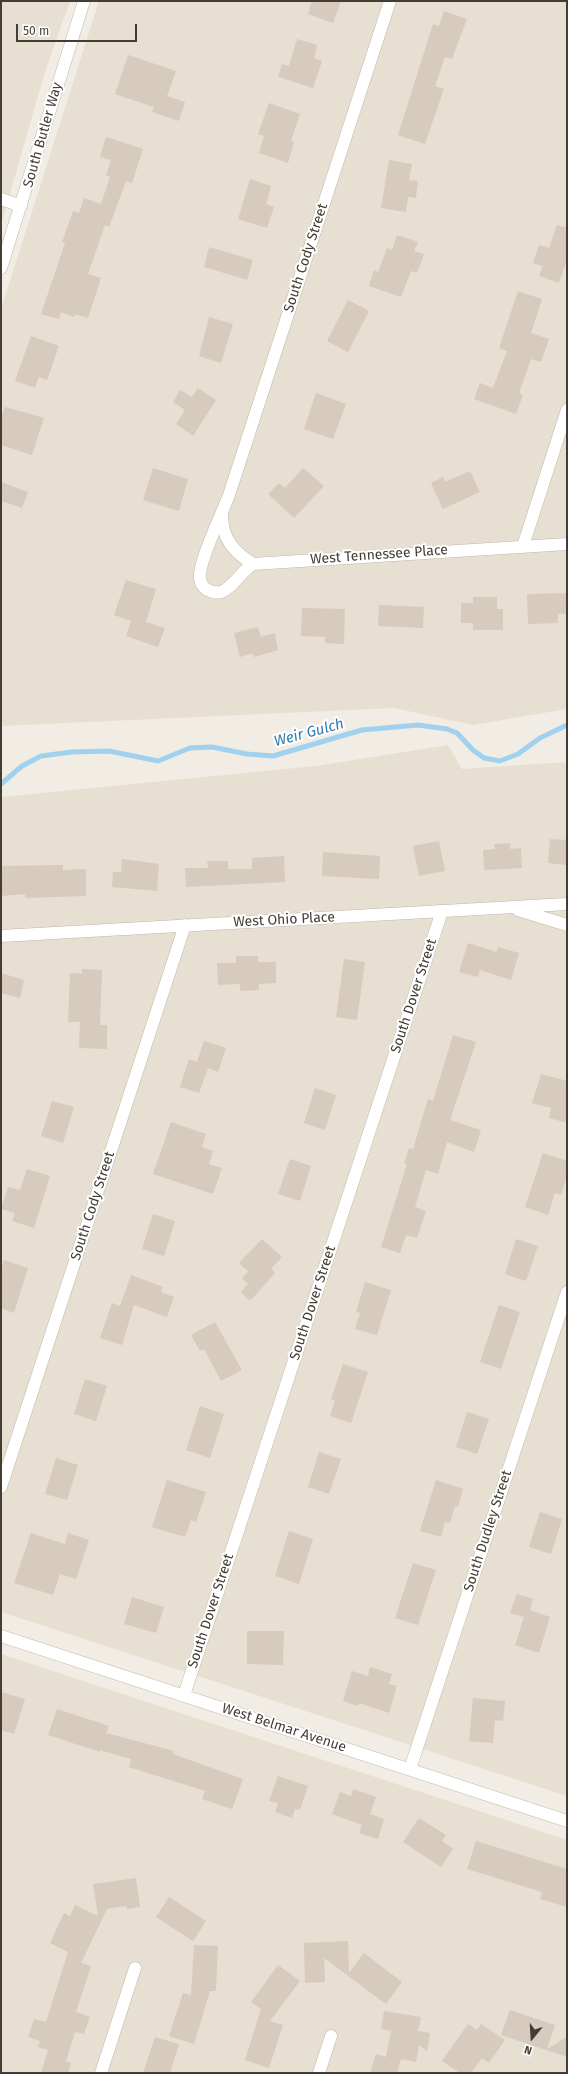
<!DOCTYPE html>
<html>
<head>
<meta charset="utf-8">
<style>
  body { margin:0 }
  #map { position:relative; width:568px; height:2074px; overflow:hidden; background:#f2ede4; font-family:"Fira Sans",sans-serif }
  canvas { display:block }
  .frame { position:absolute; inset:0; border:2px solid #443d34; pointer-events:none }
  .north { position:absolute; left:512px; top:2018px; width:40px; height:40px; -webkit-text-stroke:3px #fff; paint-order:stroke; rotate:198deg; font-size:11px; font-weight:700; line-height:16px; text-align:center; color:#443d34 }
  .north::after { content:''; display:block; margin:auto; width:14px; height:18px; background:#443d34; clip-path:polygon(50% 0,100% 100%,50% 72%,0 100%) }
  .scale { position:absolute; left:16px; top:24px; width:121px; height:18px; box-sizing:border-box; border:2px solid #443d34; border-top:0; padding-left:5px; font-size:12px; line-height:14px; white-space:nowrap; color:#443d34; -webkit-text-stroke:3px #fff; paint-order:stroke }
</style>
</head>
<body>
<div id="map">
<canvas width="568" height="2074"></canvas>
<div class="frame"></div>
<div class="north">N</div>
<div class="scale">50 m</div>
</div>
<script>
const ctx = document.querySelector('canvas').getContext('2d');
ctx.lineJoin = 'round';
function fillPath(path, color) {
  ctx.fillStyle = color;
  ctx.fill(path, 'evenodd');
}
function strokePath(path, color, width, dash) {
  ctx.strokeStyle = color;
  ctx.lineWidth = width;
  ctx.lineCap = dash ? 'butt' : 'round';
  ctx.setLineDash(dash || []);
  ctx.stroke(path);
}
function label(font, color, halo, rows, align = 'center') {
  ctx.font = font + ' "Fira Sans",sans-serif';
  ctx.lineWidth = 4;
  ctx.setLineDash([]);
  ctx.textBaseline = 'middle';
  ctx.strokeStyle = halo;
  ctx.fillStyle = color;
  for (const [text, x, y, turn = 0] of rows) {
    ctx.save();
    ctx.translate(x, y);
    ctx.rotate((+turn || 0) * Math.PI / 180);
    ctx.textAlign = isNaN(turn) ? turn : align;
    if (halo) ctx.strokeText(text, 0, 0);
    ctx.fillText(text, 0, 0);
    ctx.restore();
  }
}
const residential = new Path2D(`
  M1 1H70L44 75 1 225Z
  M99 1H567V709L473 725 394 708 1 726V309Z
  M448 745 462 769 567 762V1796L1 1612V797L316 766Z
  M1 1654 567 1840V2073H1Z`);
const stream = new Path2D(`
  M1 784 22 766 41 756 72 752 109 751 158 761 190 748 212 747 247 754 273 756 362 730 418 725 447 729 457 733 473 750 484 758 500 761 518 754 540 738 567 725`);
const building = new Path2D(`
  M312 1H341L333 23 308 14Z
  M444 11 467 19 452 59 445 57 435 86 444 89 425 144 398 135 433 24 439 26Z
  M297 39 317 45 314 58 322 61 313 88 278 77 282 64 289 66Z
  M128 55 176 71 167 96 185 102 179 121 152 112 154 107 115 94Z
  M269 103 300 114 291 141 294 142 288 163 259 153 264 136 258 134Z
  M106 137 143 149 132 183 126 181 109 227 105 225 88 274 101 278 88 318 75 314 74 317 61 312 59 319 41 314 65 243 62 242 73 211 79 213 84 198 101 204 110 177 106 175 111 160 100 157Z
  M389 160 412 164 409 180 418 181 416 198 408 197 406 212 381 208Z
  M250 179 271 186 266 204 274 207 267 228 238 219Z
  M557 225 567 228V260L559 283 539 276 543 266 533 263 539 245 549 248Z
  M397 235 418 242 414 251 424 254 417 273 411 271 401 297 369 286 374 270 378 272 387 248 392 250Z
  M209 247 253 260 247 280 204 267Z
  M518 291 542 299 531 333 549 339 541 362 531 359 519 393 523 395 516 414 474 399 480 383 493 388 507 351 499 348Z
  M348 300 369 311 348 352 327 341Z
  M209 317 233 324 221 363 199 356Z
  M31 336 59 346 47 380 39 377 35 388 15 381Z
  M198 388 216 400 193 436 176 424 185 410 173 402 180 390 192 397Z
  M316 393 346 404 333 439 304 429Z
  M5 407 44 418 32 455 1 445V418Z
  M153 468 188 479 179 511 143 500Z
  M303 468 324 486 294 518 268 494 279 483 285 488Z
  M470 471 480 492 443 509 431 483 443 477 445 482Z
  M1 482 28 492 22 508 1 501Z
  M126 580 156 589 146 622 165 628 158 647 126 636 131 621 114 615Z
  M567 593V614H558V623L528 624 527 594Z
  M473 597H497V609H503V630H473V623H461V603H473Z
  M379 605 424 607 423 628 378 626Z
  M302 608 345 609 344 644 325 643V637L301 636Z
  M258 627 261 637 275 633 278 650 254 657 253 653 240 657 234 633Z
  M550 839 567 840V865L548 863Z
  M439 841 445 871 419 876 413 846Z
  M510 843V849L521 848 522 868 484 870 483 850 495 849 494 844Z
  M323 852 380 856 379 879 322 876Z
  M284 856 285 882 186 887 185 868H208L207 861H228V869H252V858Z
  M122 859 159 864 157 891 112 887 113 872H121Z
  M63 865V870L86 869V896L25 898V894L1 896V866Z
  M468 943 497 952 498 947 519 953 511 980 480 970 478 977 459 972Z
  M236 956H258V962H276V983L259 984V990L240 991V984L218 985 217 963H236Z
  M344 959 365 962 357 1020 336 1017Z
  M82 969 102 970 100 1025H107V1049L79 1048 80 1022H68L70 973 82 974Z
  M1 973 24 980 20 998 1 993Z
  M453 1035 476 1042 450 1120 481 1130 474 1152 447 1142 438 1174 426 1170 415 1207 426 1211 417 1238 406 1235 400 1253 381 1247 407 1164 404 1163 409 1148 413 1149 428 1099 433 1101Z
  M204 1041 226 1048 218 1072 208 1068 199 1093 180 1087 189 1059 197 1062Z
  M541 1074 567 1081V1123L549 1118 551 1108 532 1103Z
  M315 1088 336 1095 325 1130 304 1123Z
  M52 1101 74 1107 63 1143 41 1136Z
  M171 1122 206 1134 202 1147 213 1151 209 1164 222 1168 213 1194 153 1174Z
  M543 1153 567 1161V1176L561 1195 555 1193 548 1215 525 1207Z
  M290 1159 311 1166 300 1201 278 1194Z
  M27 1169 50 1176 34 1228 12 1221 15 1213 1 1209 8 1187 20 1190Z
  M153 1214 175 1221 164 1256 142 1249Z
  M262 1239 282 1257 271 1269 275 1273 250 1301 241 1292 248 1284 242 1278 248 1271 239 1263Z
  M516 1239 538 1246 526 1281 505 1274Z
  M4 1260 28 1268 14 1313 1 1308V1270Z
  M131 1275 163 1287 161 1292 174 1297 167 1317 134 1305 122 1345 100 1338 112 1303 120 1306Z
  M365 1282 391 1290 377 1335 355 1329 360 1313 356 1312Z
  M499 1305 520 1312 501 1369 480 1362Z
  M215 1322 242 1370 221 1381 204 1349 200 1351 191 1335Z
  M343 1364 368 1372 351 1423 330 1416 335 1401 331 1399Z
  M85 1379 107 1386 96 1421 74 1414Z
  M200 1406 224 1414 210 1458 186 1450Z
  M467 1412 489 1419 477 1454 456 1447Z
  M319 1452 341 1459 329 1494 308 1487Z
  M56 1458 78 1465 67 1500 45 1494Z
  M167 1480 206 1492 196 1522 191 1520 185 1537 152 1527Z
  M436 1480 463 1489 458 1507 455 1506 450 1523 445 1522 441 1537 420 1531Z
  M540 1512 562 1519 551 1554 529 1547Z
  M289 1531 313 1539 299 1584 275 1576Z
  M31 1533 65 1544 68 1533 89 1540 76 1579 60 1574 53 1595 14 1583Z
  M413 1563 436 1570 418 1625 395 1618Z
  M517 1594 533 1599 530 1610 550 1617 539 1653 515 1645 524 1617 510 1613Z
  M132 1597 164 1607 156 1633 124 1624Z
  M247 1631H284L283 1665 247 1664Z
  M370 1667 392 1674 389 1684 397 1686 389 1713 359 1703 358 1706 343 1701 352 1671 368 1676Z
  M1 1692 25 1699 14 1734 1 1730Z
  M473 1698 505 1701 503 1721 495 1720 493 1743 469 1741Z
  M57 1709 109 1726 106 1733 174 1751 173 1754 243 1779 232 1809 202 1799 205 1791 129 1767 131 1759 100 1750V1752L48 1735Z
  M278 1776 308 1786 300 1810 295 1809 292 1818 275 1812 278 1803 269 1801Z
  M353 1789 376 1797 370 1814 384 1819 378 1839 359 1833 362 1825 332 1814 340 1792 351 1796Z
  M419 1818 446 1835 442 1841 453 1849 441 1867 403 1842Z
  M476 1841 567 1869V1907L540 1899 542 1892 467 1869Z
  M136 1878 140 1907 127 1909 126 1906 107 1909 81 1963 91 1966 76 2012 90 2017 84 2034 75 2032 66 2061 71 2063 68 2073H41L48 2050 38 2047 40 2041 28 2037 34 2019 46 2022 68 1952 50 1943 64 1913 70 1916 75 1905 98 1916 93 1884Z
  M169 1897 206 1921 193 1941 156 1917Z
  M348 1941 349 1973 364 1953 402 1982 386 2004 324 1958 325 1982 305 1983 304 1943Z
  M194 1945 218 1946 216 1991H210L194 2044 169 2036 183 1993 191 1995Z
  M278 1965 300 1981 270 2021 283 2025 269 2068 245 2060 261 2009 251 2002Z
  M510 2010 555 2025 547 2049 567 2037V2057L501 2035Z
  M384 2011 421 2017 418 2031 430 2033 427 2051 419 2045 416 2062 401 2059 397 2073H370L376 2054 386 2057 391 2031 381 2029Z
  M468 2024 477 2030 481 2024 505 2040 489 2063 482 2058 471 2073H460L442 2061Z
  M155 2037 179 2044 170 2073H143Z`);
const street = new Path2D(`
  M390 1 229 495C223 511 197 565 200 579 201 584 203 587 206 589 211 592 216 593 221 592 233 588 241 571 253 564L567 544
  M1 199 21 206
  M1 268 84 1
  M222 515C222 539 234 552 253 564
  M523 546 567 410
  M518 910 567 925
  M1 936 567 904
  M1 1487 185 925
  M1 1636 567 1821
  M184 1695 442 911
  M410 1769 567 1292
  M101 2073 135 1968
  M319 2073 331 2036`);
const streetNames = [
  ["South Butler Way",43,135,-74],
  ["South Cody Street",306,258,-72],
  ["West Tennessee Place",379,555,-4],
  ["West Ohio Place",284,920,-3],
  ["South Dover Street",414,996,-72],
  ["South Cody Street",93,1206,-72],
  ["South Dover Street",313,1303,-72],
  ["South Dudley Street",488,1531,-72],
  ["South Dover Street",211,1611,-72],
  ["West Belmar Avenue",284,1728,18]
];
const waterNames = [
  ["Weir Gulch",309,733,-15]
];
fillPath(residential, '#e6dfd2');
strokePath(stream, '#a0d1ef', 5);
fillPath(building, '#d6cbbd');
strokePath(street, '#c0b8aa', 13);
strokePath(street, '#fff', 12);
label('14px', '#443d34', '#fff', streetNames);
label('italic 15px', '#307cad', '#fff', waterNames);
</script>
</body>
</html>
